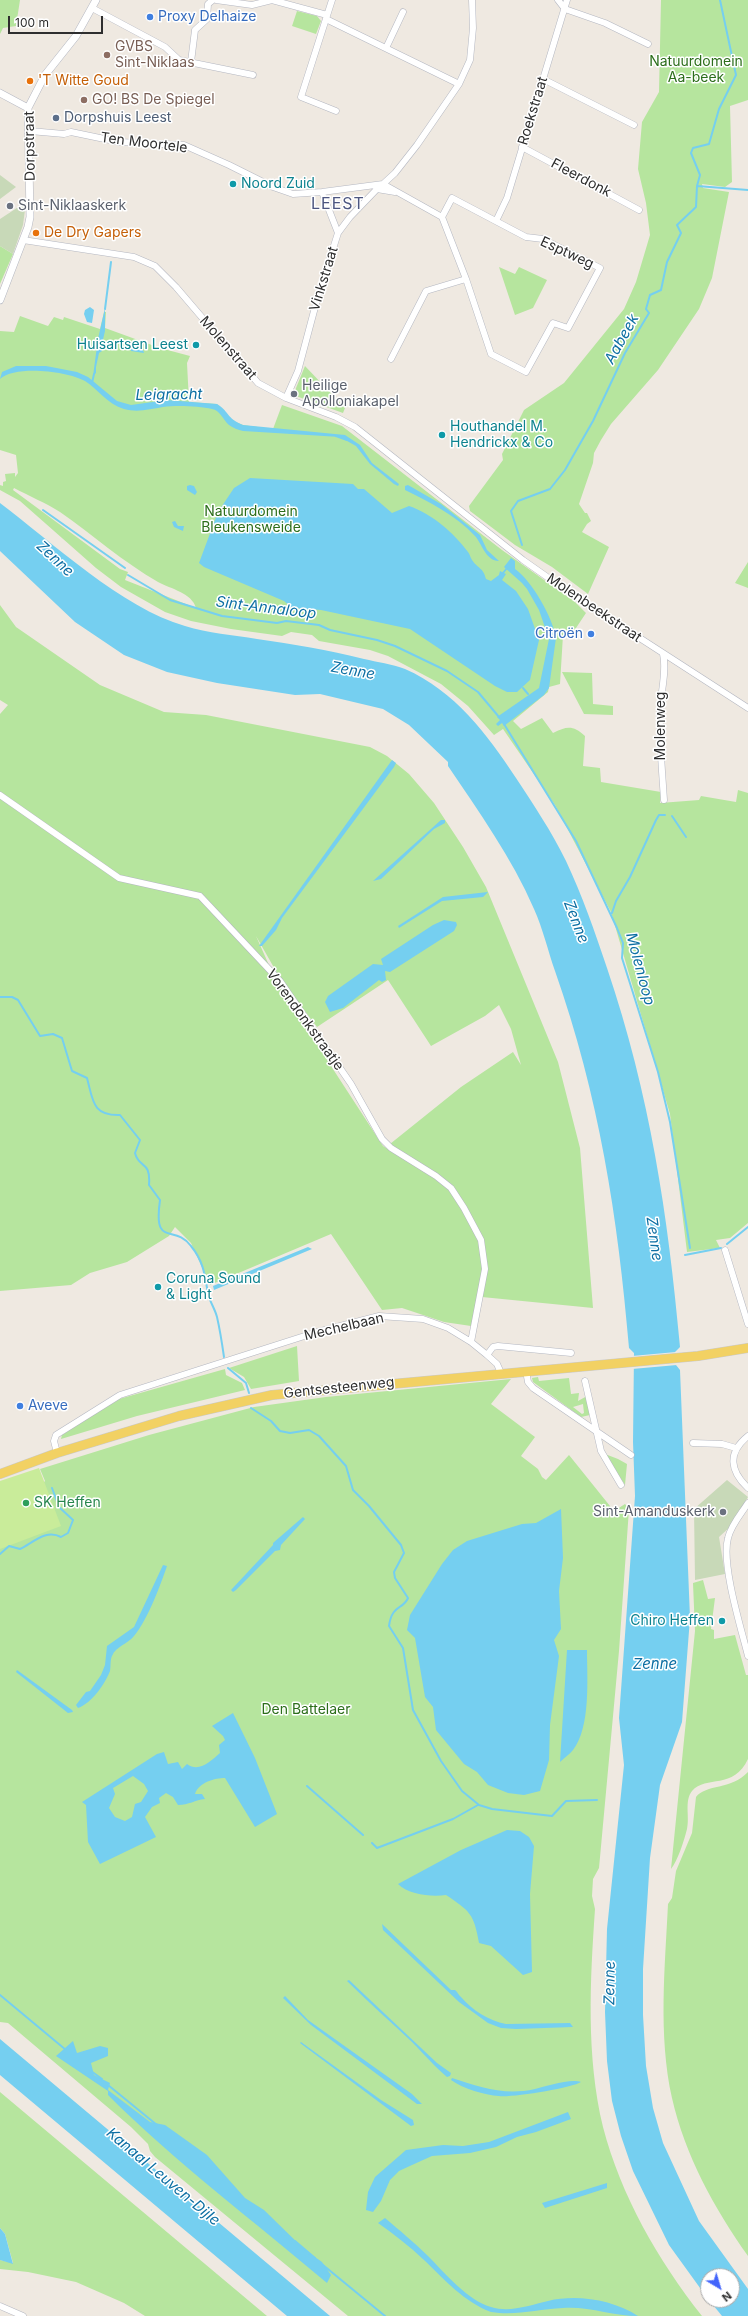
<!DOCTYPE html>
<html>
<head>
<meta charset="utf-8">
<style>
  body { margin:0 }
  #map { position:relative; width:748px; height:2316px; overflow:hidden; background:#efe9e1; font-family:Inter,sans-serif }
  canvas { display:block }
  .north { position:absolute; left:700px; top:2268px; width:40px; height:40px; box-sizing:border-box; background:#fff; border:1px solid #ababab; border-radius:50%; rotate:142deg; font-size:11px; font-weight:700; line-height:16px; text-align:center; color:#2e2e2e }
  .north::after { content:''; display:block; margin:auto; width:14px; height:18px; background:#4264fb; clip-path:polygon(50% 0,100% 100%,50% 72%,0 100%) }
  .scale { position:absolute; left:8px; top:16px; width:95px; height:18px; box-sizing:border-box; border:2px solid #2e2e2e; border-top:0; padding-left:5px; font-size:12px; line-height:14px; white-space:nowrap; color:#2e2e2e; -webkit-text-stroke:3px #fff; paint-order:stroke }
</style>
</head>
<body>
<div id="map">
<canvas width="748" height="2316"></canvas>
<div class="north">N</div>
<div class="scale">100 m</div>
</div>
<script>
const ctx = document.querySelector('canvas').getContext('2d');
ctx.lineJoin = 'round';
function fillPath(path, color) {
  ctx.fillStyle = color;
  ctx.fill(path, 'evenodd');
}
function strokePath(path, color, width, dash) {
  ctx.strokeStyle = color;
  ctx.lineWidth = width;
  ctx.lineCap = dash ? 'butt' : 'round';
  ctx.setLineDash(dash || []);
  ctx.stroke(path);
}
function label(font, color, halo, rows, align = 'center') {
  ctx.font = font + ' Inter,sans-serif';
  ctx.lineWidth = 3;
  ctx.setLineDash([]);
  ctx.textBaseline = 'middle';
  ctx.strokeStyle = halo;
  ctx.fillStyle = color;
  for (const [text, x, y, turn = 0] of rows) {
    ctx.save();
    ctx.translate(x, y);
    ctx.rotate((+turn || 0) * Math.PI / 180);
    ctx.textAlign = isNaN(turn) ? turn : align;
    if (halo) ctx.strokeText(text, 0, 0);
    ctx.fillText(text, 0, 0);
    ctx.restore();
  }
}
const green = new Path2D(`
  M0 0H20L16 26 3 28 0 34Z
  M661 0H748V100L730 106 732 182 725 187 702 184 703 188 729 192 712 278 699 309 658 370 611 424 601 440 594 453 593 463 579 504 585 513H587L591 521 587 524 582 532 609 547 588 594 552 567 515 545 470 511 469 506 503 460 502 454 524 410 564 383 624 309 636 282 650 235 646 203 638 169 642 122 659 92Z
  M297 11 317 16 321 21 316 34 292 26Z
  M0 246 13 254 0 284Z
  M499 267 515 274 519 267 547 280 533 308 515 315Z
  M104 312H106L105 328 160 348 190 356 187 363 189 402 217 404 231 420 243 425 273 429 282 405 342 426 502 550 575 602 586 613 572 634 563 635 560 684 549 687 548 692 513 721 521 729 542 718 553 733C567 726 573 725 585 736L583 766 600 768 601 782 661 792 660 803 699 800 701 796 736 802 738 790 748 793V1223L730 1238 716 1240 720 1248 687 1252 670 1114 611 912 555 805 503 729 494 735 468 706 441 684 388 656 370 650 319 641 312 635 291 632 282 636 231 629 191 621 165 612 121 587 96 568 20 501 0 490V485L3 486V482L6 481 5 474 15 473V477L18 473 16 455 0 450V331L14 332 20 316 48 326 54 317 63 320 64 317 100 329ZM14 488C29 496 46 503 60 512 93 535 123 562 158 582 171 589 192 593 196 608L125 580 128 572 120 569 13 490Z
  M305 366 345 408 343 413 296 396 294 393Z
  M748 562V588L735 583Z
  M0 605 16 627 100 685 164 712 206 715 370 747 387 756 409 774 434 803 463 847 486 887 558 1062 580 1148 593 1308 482 1297 471 1326 444 1322 402 1308 382 1310 331 1234 210 1285 191 1243 175 1227 169 1236 127 1262 90 1273 71 1285 0 1291V714L8 705 0 700ZM256 936 281 980 317 1027 388 980 431 1046 485 1016 499 1005 511 1029 521 1065 513 1052 461 1087 390 1144 432 1176 383 1146 277 983Z
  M562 672 592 673 593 704 613 706V715L584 714Z
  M297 1346 299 1381 251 1389 244 1377 229 1368Z
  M225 1369 226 1375 242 1383 245 1390 137 1416 61 1439 62 1435 92 1414 119 1399Z
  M538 1377 539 1381 569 1378 571 1394 579 1393 578 1401 587 1396 590 1415 581 1417 533 1382 532 1378ZM583 1404 584 1413 582 1414 573 1407Z
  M511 1379 491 1404 535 1437 521 1456 538 1469 542 1477 546 1480 569 1455 614 1511 625 1504 629 1509 619 1651 599 1868 593 1879 592 1896 595 1909C590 1981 586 2056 603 2127 621 2196 658 2260 702 2316H348L155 2157 150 2151 148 2144 131 2127 8 2023 0 2022V1537L25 1503 45 1481 40 1469 149 1435 254 1407 326 1397Z
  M605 1454 618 1459 627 1464 625 1485Z
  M703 1580 708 1599 715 1598 711 1629 714 1630V1639L735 1635 746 1675H748V1759C734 1790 706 1775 692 1791 684 1801 690 1817 687 1829 684 1841 678 1860 671 1869L695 1631 693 1583Z
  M748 1772V2256C714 2208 685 2155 672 2098 658 2035 665 1967 668 1904L672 1898 676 1871 692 1833 696 1797C706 1784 731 1790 748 1772Z
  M0 2092 267 2316H145L124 2303 76 2282 28 2272 0 2269V2260L13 2263 5 2234 0 2228Z`);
const cemetery = new Path2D(`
  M0 175 16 187 0 199Z
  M26 202 23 225 13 254 0 246V219Z
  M727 1480 748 1497 730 1527 719 1537 725 1574 695 1580 694 1509Z`);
const pitch = new Path2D(`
  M39 1468 61 1526 0 1549V1481Z`);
const water = new Path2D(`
  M90 307 94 310 92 323 87 322 84 314 85 310Z
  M105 308V331L101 348 102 351 99 353 96 367V373L93 376 98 339Z
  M133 341 142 347 144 353 131 351 129 345Z
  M16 366H46L77 372 88 377 117 401 131 405 167 400 217 404C228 410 227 419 243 425L345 435 360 445 372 463 399 484 398 486 394 484 370 464 356 446 340 437 243 431C238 430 233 428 229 425 223 420 220 410 212 409 199 406 176 405 163 407 150 409 138 413 124 409 107 404 99 390 85 381 67 371 15 365 0 379L2 372Z
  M250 478 353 484 358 489H364L392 513 409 506C432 514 453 532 468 552 470 554 470 557 472 560 478 569 483 567 486 579L491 581 499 575 500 571 506 574 502 580 516 591 528 609 539 640 530 680 517 692H507L495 686 410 629 321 610 292 608 284 601 204 567 199 563 218 512 234 488Z
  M190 485 194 486 197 492 195 495 187 490V486Z
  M408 485 441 504 480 535 487 550 499 561C486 561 482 544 475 536 456 515 429 502 405 490V486Z
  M0 503C53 543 122 608 185 626 208 633 233 635 257 639 293 644 328 650 364 659 377 662 392 664 405 669 455 691 487 734 516 778 533 804 552 832 566 861 582 895 595 932 607 968 650 1095 668 1214 680 1347L675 1352 676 1365 680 1370 690 1618 682 1722 660 1785 650 1858 643 1969V2015L646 2066 653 2108 663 2143 699 2221 748 2289V2316H722L709 2300H732V2276H708V2299L669 2245 633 2171 621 2136 612 2101 607 2061 605 2012 607 1929 624 1765 619 1718 635 1496 633 1442 634 1353 629 1348C618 1217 599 1096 555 971 548 951 543 929 534 909 512 858 479 812 448 766V762L409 725 383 709 320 694 295 695 217 683 167 672 124 655 75 622 0 551Z
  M175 521 178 526H184L183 531 174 527 172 522Z
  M511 558 515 561V569C532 581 553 618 556 638L549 688 544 695 504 726 502 723 498 726 496 724 500 720 497 717 539 688 549 639 539 610 527 589 522 583 504 567Z
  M392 760 396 763 394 767 282 918 276 930 262 946H259Z
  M441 820H445V823L434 829 381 879 373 881Z
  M488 892 483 897 442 901 399 928 398 926 443 897Z
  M444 920 456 922 457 925 454 931 390 972 385 971 386 980 382 982 379 980 343 1008 330 1012 325 1002 328 996 373 964 383 965 381 959 433 925Z
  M308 1247 312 1249 214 1290 213 1286Z
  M561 1509 563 1558 559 1591 561 1629 554 1640 559 1656 550 1725 549 1760 540 1791 524 1795 508 1793 488 1785 477 1772 464 1764 436 1730 433 1707 425 1697 415 1638 407 1630 410 1615 442 1564 453 1550 467 1541 522 1524 536 1523Z
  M303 1517 305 1519 281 1545 280 1550 275 1551 236 1590 233 1592 231 1590 273 1545V1543Z
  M163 1565 167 1566C160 1586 148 1619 134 1636 128 1644 116 1646 112 1656 110 1660 111 1666 110 1671 105 1684 92 1703 78 1708L76 1705 86 1692 90 1691 101 1675 105 1665 107 1646 134 1627Z
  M567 1650H587C587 1678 591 1727 573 1750 570 1754 564 1758 560 1762Z
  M17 1670 72 1710 73 1712 68 1713 16 1672Z
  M233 1713 255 1758 277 1814 255 1827 225 1778C215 1778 199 1782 195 1794H202L205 1799C195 1800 189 1805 178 1805L173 1797 166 1793 159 1798 160 1803 152 1807 145 1817 156 1837 100 1864 88 1842 86 1805 82 1802 157 1754 164 1752 168 1764 178 1762 182 1769 187 1764C199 1773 211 1761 220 1753L219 1745 225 1740 223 1736 212 1726ZM133 1776 144 1784 148 1791 141 1802 135 1804 132 1817 125 1821 115 1817 109 1808 115 1794 113 1788Z
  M507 1830 520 1831 529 1837 534 1846 530 1894 532 1972 523 1975 491 1946 479 1943C474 1914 470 1911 446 1895 432 1897 409 1895 398 1884L461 1850Z
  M382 1924 451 1990H455C458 1992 458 1995 461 1997 472 2010 489 2021 506 2024L570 2023 573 2027 516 2029 501 2028 488 2023 459 2002 383 1930Z
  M349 1980 437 2063 451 2073 450 2076 447 2077C435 2067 424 2054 412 2042 391 2022 368 2002 347 1981Z
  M285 1996 308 2020 412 2094 422 2104H417L311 2025 283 1998Z
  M0 2039 330 2316H287L0 2075Z
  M73 2041 77 2053 100 2046 108 2048V2056L91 2063 94 2075 110 2083 108 2090 150 2122 165 2125 207 2155 245 2198 264 2210 305 2250 322 2262 331 2275 327 2283C254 2221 176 2163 108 2095V2091L56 2056Z
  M301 2042 381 2100 413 2120 414 2125 411 2126 300 2043Z
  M452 2078C480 2087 504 2096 535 2089 546 2086 571 2078 581 2082 572 2088 510 2098 499 2096 484 2095 464 2089 451 2080Z
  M568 2112 571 2119 536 2132 517 2137 496 2147 470 2153 432 2156 412 2165 399 2171 390 2180 381 2201 373 2212 366 2210 368 2192 375 2177 406 2150 443 2145 463 2146 489 2142Z
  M607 2183V2188L545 2208 542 2203Z
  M385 2218C399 2230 415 2243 428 2256 445 2273 467 2300 491 2307 510 2313 530 2305 548 2301 577 2294 613 2300 638 2316 613 2316 588 2306 563 2308 537 2309 517 2316 491 2312 464 2302 444 2279 424 2260 409 2246 394 2234 378 2223Z
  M0 2228 5 2234 13 2264 0 2260Z`);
const pier = new Path2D(`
  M676 1352 677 1365 632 1369V1356Z`);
const stream = new Path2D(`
  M697 186 748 190
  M105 309 111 262
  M92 383 94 374
  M336 436 347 440
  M43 510 125 568
  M522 545 511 511 518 501 550 489 565 470 593 421 625 353 649 313 646 309 650 295 661 290 667 262 681 233 677 225 696 207 697 186 700 175 691 153 693 148 709 144 719 109 736 75 720 0
  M503 573 507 568
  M128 575 170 600 222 616 277 623 286 621 319 625 330 630 377 640 395 646 447 671 478 692 499 717
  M523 688 528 694
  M504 724 576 841 617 928 623 943 622 958 658 1072 670 1122 690 1248
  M672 816 686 837
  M612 913 616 901 630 877 656 820 659 815H665
  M0 997H12L18 1000 40 1036 53 1034 62 1038 72 1071 87 1078C93 1100 92 1116 120 1115L140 1140 135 1153C139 1169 151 1160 149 1185L160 1200C153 1249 174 1223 191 1246 204 1262 205 1276 208 1294 210 1302 215 1309 217 1317 220 1330 222 1343 224 1357
  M727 1244 748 1227
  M685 1255 721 1248
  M228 1368 246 1383 249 1393
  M251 1408 271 1421 280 1431 290 1433 309 1430 319 1436 346 1466 353 1490 369 1506 401 1545 404 1553 394 1572 395 1578 408 1598C403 1610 392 1604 389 1626L403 1648 413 1710 441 1761 462 1791 479 1805 492 1809 552 1816 566 1801 597 1800
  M0 1554 9 1546 20 1549C34 1542 46 1529 61 1537L68 1533 73 1520 59 1507 52 1488
  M307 1786 363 1835
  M372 1843 377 1848 453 1819 478 1805
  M0 1995 66 2050
  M91 2071 102 2079
  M108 2085 157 2125
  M295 2241 315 2258
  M323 2265 385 2316`);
const minor = new Path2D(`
  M216 0 252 5 272 0
  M272 0 327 15
  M332 0 301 97 336 111
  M558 0 565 9 605 23 648 44
  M92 8 165 47 179 60 253 75
  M326 19 459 84
  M386 48 403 12
  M191 62 195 30 207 19 208 4 213 0
  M543 79 634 125
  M30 131 64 134 71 132 119 142 184 145 229 165 273 187 293 194 322 192 383 184 395 173 417 145 459 84 470 60 473 28 472 0
  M522 147 639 210
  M377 189 383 184 442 217 466 279 491 354 526 372 553 323 568 328 600 268 543 239 526 237 452 198 442 217
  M322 192 338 233
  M496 221 507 198 567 0
  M23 240 134 257 155 266 176 287 258 383 286 398 336 417 355 427 523 560 567 591 748 708
  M391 359 426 291 466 279
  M286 398 298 371 318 296 338 233 350 217 377 189 395 192
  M663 654C667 670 661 692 660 709 659 739 662 769 664 800
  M0 795 119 878 200 896 280 981 351 1084 382 1139 391 1148 436 1176 451 1188 464 1208 481 1240 485 1269 471 1342
  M725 1250 748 1324
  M487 1355 493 1347 498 1346 571 1353
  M526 1371 528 1382 533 1388 631 1455
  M585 1381 601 1451 621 1485
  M748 1436C727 1453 730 1471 748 1488
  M693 1443 722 1444 736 1448
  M57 1453 54 1441 56 1435 120 1395 317 1332 379 1316 423 1319 448 1328 471 1342 487 1355 497 1364 501 1373
  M748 1503C741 1514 731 1525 728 1538 721 1564 741 1628 748 1656
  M0 2306 23 2316`);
const tertiary = new Path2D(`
  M0 93 28 108
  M0 300 28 227 30 217 28 108 45 75 76 36 96 0`);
const primary = new Path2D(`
  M0 1474 57 1453 179 1416 272 1395 698 1356 748 1348`);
const markers = [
  [150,17,4,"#3f7fe0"],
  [107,55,4,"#8d6e63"],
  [30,81,4,"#e8710a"],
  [84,100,4,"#8d6e63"],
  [56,118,4,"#5c6f8a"],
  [233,184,4,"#0f9aa8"],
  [10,206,4,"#6b7280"],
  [36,233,4,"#e8710a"],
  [196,345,4,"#0f9aa8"],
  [294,394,4,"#6b7280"],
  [442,435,4,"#0f9aa8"],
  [591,634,4,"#3f7fe0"],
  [158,1287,4,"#0f9aa8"],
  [20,1406,4,"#3f7fe0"],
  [26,1503,4,"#2e9e5b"],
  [723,1512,4,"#6b7280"],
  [722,1621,4,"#0f9aa8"]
];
const shopNames = [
  ["Proxy Delhaize",158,17],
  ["Citroën",583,634,"right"],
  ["Aveve",28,1406]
];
const educationNames = [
  ["GVBS",115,47],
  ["Sint-Niklaas",115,63],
  ["GO! BS De Spiegel",92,100]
];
const parkNames = [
  ["Natuurdomein",696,62],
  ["Aa-beek",696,78],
  ["Natuurdomein",251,512],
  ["Bleukensweide",251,528],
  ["Den Battelaer",306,1710]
];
const foodNames = [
  ["'T Witte Goud",38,81],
  ["De Dry Gapers",44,233]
];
const streetNames = [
  ["Roekstraat",533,111,-73],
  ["Ten Moortele",144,143,7],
  ["Dorpstraat",30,146,-91],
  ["Fleerdonk",581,178,28],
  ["Esptweg",567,253,25],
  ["Vinkstraat",324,279,-73],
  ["Molenstraat",228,348,49],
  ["Molenbeekstraat",594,608,34],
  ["Molenweg",661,726,-90],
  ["Vorendonkstraatje",305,1020,54],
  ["Mechelbaan",344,1327,-13],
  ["Gentsesteenweg",339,1388,-6]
];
const serviceNames = [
  ["Dorpshuis Leest",64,118]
];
const cultureNames = [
  ["Noord Zuid",241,184],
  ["Huisartsen Leest",188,345,"right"],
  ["Houthandel M.",450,427],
  ["Hendrickx & Co",450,443],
  ["Coruna Sound",166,1279],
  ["& Light",166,1295],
  ["Chiro Heffen",714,1621,"right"]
];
const worshipNames = [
  ["Sint-Niklaaskerk",18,206],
  ["Heilige",302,386],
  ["Apolloniakapel",302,402],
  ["Sint-Amanduskerk",715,1512,"right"]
];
const leisureNames = [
  ["SK Heffen",34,1503]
];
const waterNames = [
  ["Aabeek",622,339,-61],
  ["Leigracht",169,395,-1],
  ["Zenne",55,559,43],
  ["Sint-Annaloop",266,608,7],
  ["Zenne",353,671,10],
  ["Zenne",576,922,69],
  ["Molenloop",640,969,75],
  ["Zenne",654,1239,82],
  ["Zenne",655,1664],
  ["Zenne",610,1983,-89],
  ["Kanaal Leuven-Dijle",163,2177,40]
];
const quarterNames = [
  ["LEEST",338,204]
];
fillPath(green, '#b6e59e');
fillPath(cemetery, '#c8d9b8');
fillPath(pitch, '#c9ec9a');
fillPath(water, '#75cff0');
fillPath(pier, '#efe9e1');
strokePath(stream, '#75cff0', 2);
strokePath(minor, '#b4b7c1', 7);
strokePath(tertiary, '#b4b7c1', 8);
strokePath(primary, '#c9c9c9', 10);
strokePath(minor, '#fff', 6);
strokePath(tertiary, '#fff', 7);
strokePath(primary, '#f2d163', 9);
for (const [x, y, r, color] of markers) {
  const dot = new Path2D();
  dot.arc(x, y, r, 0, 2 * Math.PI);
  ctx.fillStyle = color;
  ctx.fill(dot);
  strokePath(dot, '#fff', 1.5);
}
label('14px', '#366cbe', '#fff', shopNames, 'left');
label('14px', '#785e54', '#fff', educationNames, 'left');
label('14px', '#2c6e1b', '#fff', parkNames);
label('14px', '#c56008', '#fff', foodNames, 'left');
label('14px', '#2e2e2e', '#fff', streetNames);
label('14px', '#4e5e75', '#fff', serviceNames, 'left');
label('14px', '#0d838f', '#fff', cultureNames, 'left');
label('14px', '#5b616d', '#fff', worshipNames, 'left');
label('14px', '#27864d', '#fff', leisureNames, 'left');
label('italic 15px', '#0d6fa3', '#fff', waterNames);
ctx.letterSpacing = '1px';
label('16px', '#4d5680', '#fff', quarterNames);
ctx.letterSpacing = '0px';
</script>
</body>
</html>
